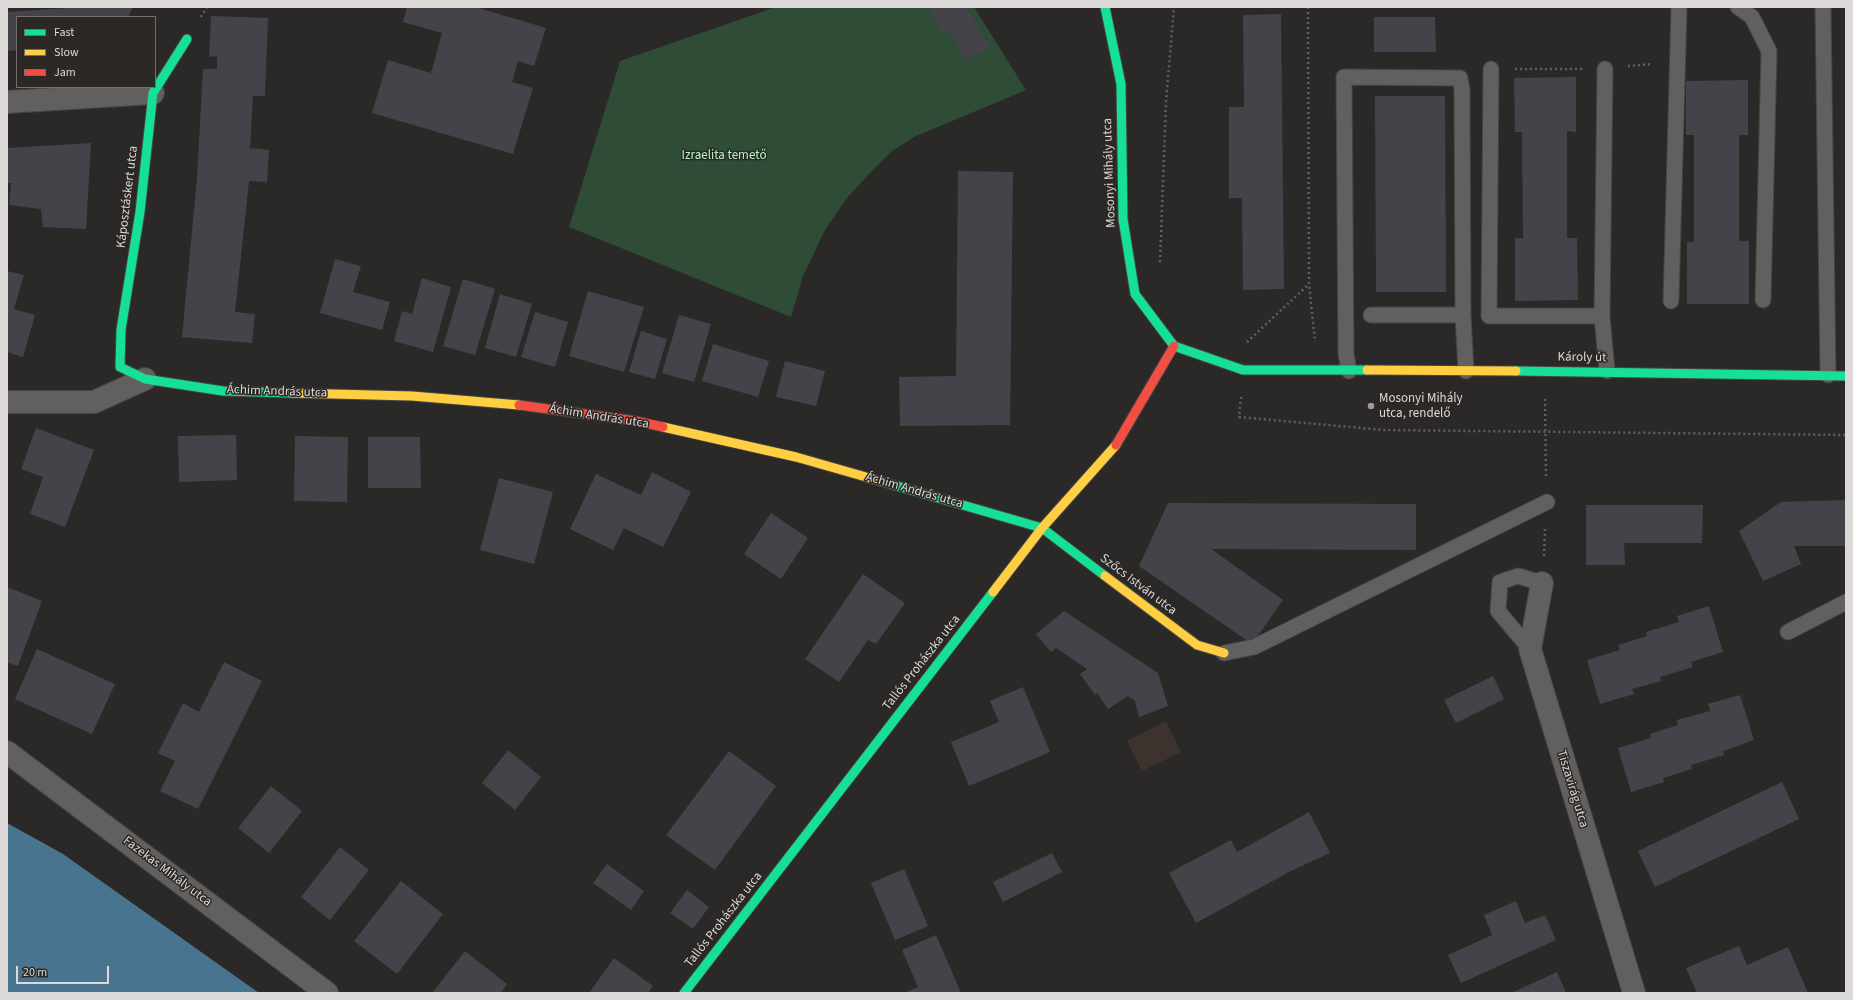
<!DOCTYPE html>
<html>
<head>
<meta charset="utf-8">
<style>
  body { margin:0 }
  #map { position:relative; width:1853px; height:1000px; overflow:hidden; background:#2b2927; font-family:"Source Sans 3",sans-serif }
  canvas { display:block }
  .frame { position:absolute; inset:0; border:8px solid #dcd9d8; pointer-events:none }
  .legend { position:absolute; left:16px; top:16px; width:140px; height:72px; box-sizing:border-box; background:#2c2826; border:1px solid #726f6d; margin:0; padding:5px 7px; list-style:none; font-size:12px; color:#dcd9d8 }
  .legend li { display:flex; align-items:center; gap:8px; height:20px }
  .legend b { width:20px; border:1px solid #726f6d }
  .scale { position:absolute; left:16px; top:966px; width:93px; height:18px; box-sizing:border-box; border:2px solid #dcd9d8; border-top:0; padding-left:5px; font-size:12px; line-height:14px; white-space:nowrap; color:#dcd9d8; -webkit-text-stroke:3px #2c2826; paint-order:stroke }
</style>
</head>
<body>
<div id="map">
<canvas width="1853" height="1000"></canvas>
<div class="frame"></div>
<ul class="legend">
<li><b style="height:5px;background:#16e098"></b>Fast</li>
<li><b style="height:5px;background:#ffcf43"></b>Slow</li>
<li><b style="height:5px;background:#f24e42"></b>Jam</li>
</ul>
<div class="scale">20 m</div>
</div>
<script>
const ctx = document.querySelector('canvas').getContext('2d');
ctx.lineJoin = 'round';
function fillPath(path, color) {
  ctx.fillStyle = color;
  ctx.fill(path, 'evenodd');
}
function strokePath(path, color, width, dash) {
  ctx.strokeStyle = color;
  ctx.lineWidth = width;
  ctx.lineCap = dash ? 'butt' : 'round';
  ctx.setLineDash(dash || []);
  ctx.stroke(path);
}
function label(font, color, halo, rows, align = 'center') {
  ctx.font = font + ' "Source Sans 3",sans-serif';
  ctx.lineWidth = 3;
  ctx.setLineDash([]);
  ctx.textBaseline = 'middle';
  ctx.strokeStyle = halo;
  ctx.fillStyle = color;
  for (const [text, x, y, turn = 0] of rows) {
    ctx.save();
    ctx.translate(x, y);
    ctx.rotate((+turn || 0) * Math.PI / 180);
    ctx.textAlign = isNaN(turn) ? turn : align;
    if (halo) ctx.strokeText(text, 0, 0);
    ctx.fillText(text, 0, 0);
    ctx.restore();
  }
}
const built = new Path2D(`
  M1166 721 1181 752 1142 771 1127 741Z`);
const green = new Path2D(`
  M776 7H974L1026 90 914 137 892 151 869 174 847 198 825 230 803 276 791 317 569 227 620 61Z`);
const water = new Path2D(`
  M7 823 63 854 259 993H7Z`);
const building = new Path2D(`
  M84 7H133L128 17H17V50L7 51V12Z
  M407 7H475L546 28 534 66 518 61 512 82 533 88 513 154 372 113 388 60 431 73 442 33 403 22Z
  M928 7H966L990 48 966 61 948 29 942 32Z
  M1281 14 1284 289 1243 290 1242 198H1229V107H1244L1243 15Z
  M211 16 268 18 265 96H253L250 148 269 150 267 182 249 181 235 312 255 314 252 343 182 337 197 178 203 69H217V56L209 57Z
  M1374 17H1435L1436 52H1374Z
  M1576 77V132L1567 131V238H1577L1578 300 1515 301V238H1523L1522 132H1515L1514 78Z
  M1748 80V135H1739V241H1749V304H1687V242H1694V135H1686V81Z
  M1375 96H1445L1446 292H1376Z
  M91 143 86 229 43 227 41 209 9 205 11 183H7V148Z
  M958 171 1013 172 1010 425 900 426 899 377 956 376Z
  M335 259 361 266 353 292 390 302 382 330 320 313Z
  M7 271 24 275 14 309 35 315 23 357 7 352Z
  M422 278 451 287 433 352 394 341 402 311 412 314Z
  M463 279 495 289 475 355 443 346Z
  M588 291 644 307 624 372 569 356Z
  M500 294 532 304 516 357 485 348Z
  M535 312 568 322 555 367 521 357Z
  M679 315 711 324 694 382 662 373Z
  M641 331 667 339 655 379 629 372Z
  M713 344 769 361 758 397 702 381Z
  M785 361 825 371 816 406 776 397Z
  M36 428 94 450 65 527 30 514 43 477 21 469Z
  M236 435 237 480 179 482 178 436Z
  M295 436 348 437 347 502 294 501Z
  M368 437H420L421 488H368Z
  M652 472 691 492 663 547 624 528 613 550 570 529 596 474 641 495Z
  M499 478 553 492 534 564 480 550Z
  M1846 500V546H1794L1801 564 1763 581 1739 531 1781 502Z
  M1168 503 1416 504V550L1211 549 1283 600 1252 644 1139 566Z
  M1586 505H1703L1702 543H1624L1625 565H1586Z
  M771 513 808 538 781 579 744 554Z
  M863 574 905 603 876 644 868 640 839 682 805 659Z
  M7 587 42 601 18 666 7 662Z
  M1709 606 1723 652 1691 662 1693 667 1660 677 1661 681 1632 689 1634 694 1600 704 1587 660 1620 650 1618 645 1647 636 1646 632 1679 622 1677 616Z
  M1064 611 1158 673 1168 706 1139 717 1135 701 1128 696 1108 709 1097 693 1095 695 1080 674 1087 669 1056 648 1051 652 1036 634Z
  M37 649 115 684 92 734 15 699Z
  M224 662 262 681 198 809 160 791 175 761 158 753 183 703 199 712Z
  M1493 676 1504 699 1456 723 1444 700Z
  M1023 687 1050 752 969 786 951 742 999 722 990 701Z
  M1740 695 1754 740 1723 751 1724 755 1691 765 1692 769 1663 778 1664 782 1631 792 1618 748 1651 738 1650 734 1678 725 1677 720 1710 711 1708 704Z
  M508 750 541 777 515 810 482 783Z
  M729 751 776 786 715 870 666 835Z
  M1782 782 1799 819 1655 887 1638 851Z
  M271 786 302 811 269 853 238 828Z
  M1309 812 1330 853 1291 871 1196 923 1169 873 1231 840 1237 852Z
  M340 847 369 870 330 920 301 897Z
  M1052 853 1062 872 1003 902 993 882Z
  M607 864 644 891 631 910 593 883Z
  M904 869 928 926 895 940 871 883Z
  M401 881 443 914 397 974 354 941Z
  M687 890 709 907 693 929 670 913Z
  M1516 901 1525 923 1545 915 1556 940 1461 983 1448 955 1492 935 1484 915Z
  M936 935 961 993H904L918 987 902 950Z
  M1739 946 1747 965 1788 947 1808 993H1697L1686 968Z
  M465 951 507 984 501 993H432Z
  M614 958 653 986 648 993H589Z
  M1557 972 1566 993H1511Z`);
const path = new Path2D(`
  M1308 7 1309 283 1315 342
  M201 17 207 7
  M1628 66 1653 64
  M1515 69H1582
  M1160 262 1166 102 1174 7
  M1247 342 1309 284
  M1241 397 1239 417 1383 430 1846 435
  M1545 399 1546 478
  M1544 556 1545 529`);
const lane = new Path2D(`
  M1738 7 1752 17 1769 51 1763 300
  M1823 7 1828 375
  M1491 69 1489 316H1602
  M1605 69 1602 316 1607 371
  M1671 301 1679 7
  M1371 315H1463
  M1349 371 1346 354 1344 77 1460 78 1462 90 1463 315 1466 371
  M1788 632 1846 602
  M1530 649 1498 611 1500 582 1518 576 1542 583
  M1224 653 1254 647 1547 502`);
const street = new Path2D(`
  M7 102 153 93
  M7 402H94L145 379
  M1542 583 1530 649 1634 993
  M7 752 327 993`);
const fast = new Path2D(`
  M1105 7 1121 84 1123 219 1135 294 1174 346 1243 370H1367
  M187 39 153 93 140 212 121 330 120 367 145 379 223 391 292 393
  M1516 371 1846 376
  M880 481 1042 528 1105 576
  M684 993 993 592`);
const slow = new Path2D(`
  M1367 370 1516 371
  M292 393 412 396 519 405
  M663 427 796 457 880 481
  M1105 576 1197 645 1224 653
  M993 592 1042 528 1116 445`);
const jam = new Path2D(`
  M519 405 636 421 663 427
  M1116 445 1174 346`);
const markers = [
  [1371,406,4,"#9e9b9a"]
];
const parkNames = [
  ["Izraelita temető",724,156]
];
const streetNames = [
  ["Mosonyi Mihály utca",1110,173,-92],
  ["Káposztáskert utca",128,197,-83],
  ["Károly út",1582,358,1],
  ["Áchim András utca",277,392,2],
  ["Áchim András utca",599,417,9],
  ["Áchim András utca",914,491,16],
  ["Szőcs István utca",1138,585,37],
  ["Tallós Prohászka utca",922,663,-52],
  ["Tiszavirág utca",1572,789,73],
  ["Fazekas Mihály utca",167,872,37],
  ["Tallós Prohászka utca",724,920,-52]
];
const poiNames = [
  ["Mosonyi Mihály",1379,399],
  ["utca, rendelő",1379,414]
];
fillPath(built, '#3c332f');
fillPath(green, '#2e4c36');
fillPath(water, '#49748f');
fillPath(building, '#45434a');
strokePath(lane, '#464544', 17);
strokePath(street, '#464544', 24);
strokePath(fast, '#464544', 11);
strokePath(slow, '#464544', 11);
strokePath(jam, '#464544', 11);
strokePath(path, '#62605f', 2.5, [2, 3]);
strokePath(lane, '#61605f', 15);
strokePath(street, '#61605f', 22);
strokePath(fast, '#16e098', 9);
strokePath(slow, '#ffcf43', 9);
strokePath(jam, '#f24e42', 9);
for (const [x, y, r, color] of markers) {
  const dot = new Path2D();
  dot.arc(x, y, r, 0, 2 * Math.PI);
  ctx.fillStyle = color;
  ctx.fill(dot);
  strokePath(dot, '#2c2826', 1.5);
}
label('13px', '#b0f6c2', '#2c2826', parkNames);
label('13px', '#dcd9d8', '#2c2826', streetNames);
label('13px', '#dcd9d8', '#2c2826', poiNames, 'left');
</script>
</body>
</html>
